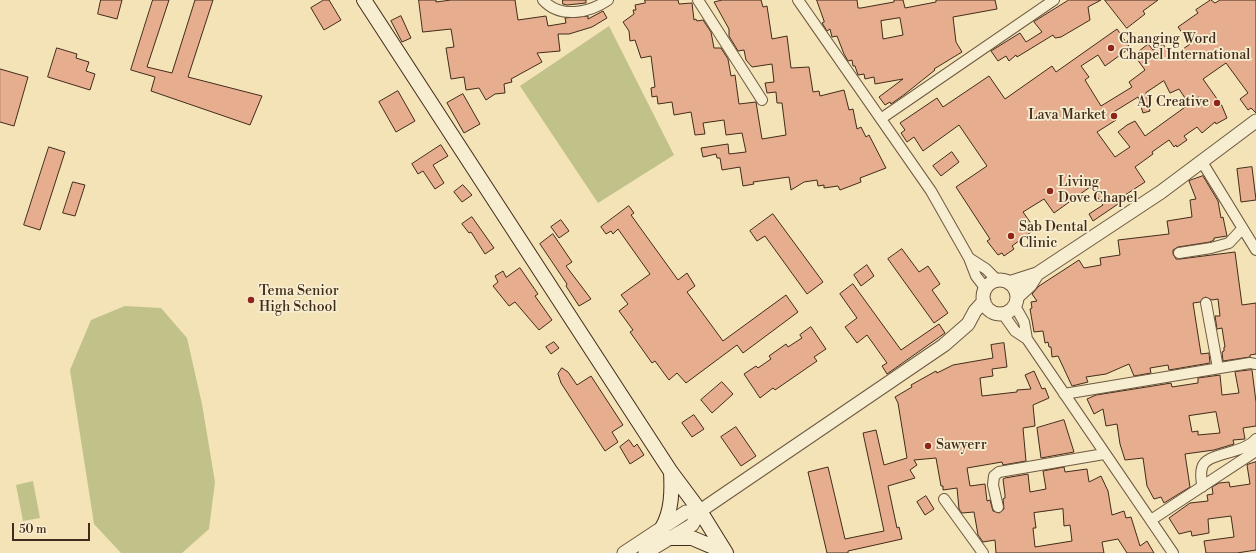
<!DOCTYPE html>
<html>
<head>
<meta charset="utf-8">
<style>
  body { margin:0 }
  #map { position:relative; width:1256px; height:553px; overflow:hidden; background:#f3e3b6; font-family:"Libre Bodoni",serif }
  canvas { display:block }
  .scale { position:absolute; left:12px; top:523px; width:78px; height:18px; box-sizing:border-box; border:2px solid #422b1a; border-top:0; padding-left:5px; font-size:12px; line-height:14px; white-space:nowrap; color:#422b1a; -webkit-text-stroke:3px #f7edd0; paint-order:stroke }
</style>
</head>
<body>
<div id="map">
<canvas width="1256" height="553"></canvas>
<div class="scale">50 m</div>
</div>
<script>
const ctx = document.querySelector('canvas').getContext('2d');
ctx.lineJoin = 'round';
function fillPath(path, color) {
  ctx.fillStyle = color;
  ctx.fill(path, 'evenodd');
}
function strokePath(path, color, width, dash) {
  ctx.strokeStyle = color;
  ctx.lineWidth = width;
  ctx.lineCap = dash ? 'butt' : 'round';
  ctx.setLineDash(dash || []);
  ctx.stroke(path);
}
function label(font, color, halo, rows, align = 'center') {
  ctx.font = font + ' "Libre Bodoni",serif';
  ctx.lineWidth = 3.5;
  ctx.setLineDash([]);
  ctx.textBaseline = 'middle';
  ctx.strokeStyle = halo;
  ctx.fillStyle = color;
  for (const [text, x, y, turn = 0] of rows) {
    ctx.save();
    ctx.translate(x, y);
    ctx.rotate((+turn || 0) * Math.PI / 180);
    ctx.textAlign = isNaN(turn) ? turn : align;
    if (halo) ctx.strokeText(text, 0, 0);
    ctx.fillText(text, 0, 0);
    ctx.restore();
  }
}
const green = new Path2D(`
  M609 26 674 155 598 203 520 86Z
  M125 306 161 308 187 338 202 404 215 482 209 529 182 553H121L94 524 70 370 91 320Z
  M33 481 40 518 23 521 16 485Z`);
const building = new Path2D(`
  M101 0H122L117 19 98 14Z
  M153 0H169L147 67 172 73 195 0H213L188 77 262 96 250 125 151 91 155 77 131 70Z
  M324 0H329L341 20 324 30 311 8Z
  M419 0H436V2L451 0H515L518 20 546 16 548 26 566 23 565 18 588 16V19L603 11 607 18 592 27 569 34H558L560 51 537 53 542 62 511 79 512 82 504 84 505 93 495 94 486 100 479 88 466 90 464 77 451 79 446 48 454 47 451 29 423 32Z
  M563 0H586V3L567 5 563 4Z
  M645 0H678L679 4 692 3 694 20 696 19 697 21 703 20 711 32 714 48H721L728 59 731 76 735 75 739 104 756 102 762 139 786 135 782 103H777L776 92 767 93 765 83 774 82 772 64 752 67 746 60 744 50 738 51 729 36V29L714 2 722 0H761L763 7 767 6 772 39 787 36 791 68 809 67 813 92 819 91 820 96 844 90 849 110 853 109 857 129 861 127 866 137 869 135 886 168 860 178 861 182 840 190 838 186 824 188V185L818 186 817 180 804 182 791 190 789 177 753 182 754 184 743 186 740 167 722 170 720 158H717L716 154 703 157 701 148 728 144 729 154 746 152 742 133 726 135 724 120 703 123 705 134 695 135 691 112 674 115 672 102 658 104 657 96 652 97 651 88 655 87 651 56 641 58 635 40 630 41 629 31 623 22 634 14 633 10H636L635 5 645 3Z
  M817 0H857L858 8H861L894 2V0H903L905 8 936 2V0H995L997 9 953 17 956 42 962 52 934 69 935 70 905 94 891 104 890 102 885 105 879 97 903 79 875 84 874 77 865 79 864 74 858 75 855 66H853L852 60 848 61 844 54 837 36 832 37 830 29 827 31 822 23 824 22ZM900 18 903 35 883 39 881 21Z
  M1069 0H1101L1088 7 1090 20 1061 37 1055 38 1053 35 1017 57 1016 55 1009 61 1006 56 998 61 991 51 1020 33 1026 42 1042 32 1034 22Z
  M1105 0H1158L1143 11 1145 14 1127 28Z
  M1211 0 1215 3 1220 0H1256V113L1251 108 1248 110 1240 99 1248 93 1226 63 1203 79 1222 106 1227 118 1216 124 1215 122 1202 133 1197 127 1184 136 1187 140 1177 147 1176 145 1174 147 1169 140 1152 152 1153 154 1135 167 1145 182 1116 201 1118 204 1093 221 1089 214 1103 205 1090 187 1054 213 1044 199 1023 212 1035 229 1012 246 1014 249 1004 256 1002 253 998 255 987 241 990 239 956 187 987 166 959 125 923 151 914 137 907 142 901 133 905 130 900 123 937 98 943 107 989 76 1005 99 1052 66 1056 72 1117 29 1130 48 1105 66 1098 55 1081 66 1089 77 1085 80 1101 106 1132 87 1129 82 1145 70 1134 55 1148 44 1153 50 1163 44 1172 57 1190 44 1178 27 1198 13 1196 10ZM1164 81 1170 93 1179 89 1187 101 1199 97 1145 136 1135 121 1127 125 1118 132 1130 147 1115 157 1097 132 1116 120 1112 113 1138 97 1143 113 1150 111 1146 93Z
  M401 16 411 38 402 42 391 21Z
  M57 48 77 54 76 58 89 62 86 71 95 74 90 90 48 77Z
  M0 69 28 77 14 126 0 122Z
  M398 91 415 121 396 132 379 102Z
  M463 94 480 124 464 133 447 103Z
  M441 145 448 156 433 165 444 183 435 189 423 171 418 174 412 164Z
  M49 147 65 152 40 230 24 225Z
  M952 152 959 162 941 176 933 166Z
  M1252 167 1256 200 1241 202 1237 169Z
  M1203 176 1218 201 1221 218 1223 217 1227 236 1214 238V240L1210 242 1178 247 1173 250V254L1176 259H1180L1235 252 1242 305 1256 303V354L1250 355V357L1223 361 1222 352 1224 351V347H1225L1222 328 1217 329 1215 316H1220L1218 299 1212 300 1205 297 1200 302 1193 303 1201 354 1209 353 1210 363 1169 370 1168 365 1150 368 1151 373 1134 376 1129 364 1106 374 1086 377 1088 382 1072 386 1058 356 1052 357 1051 347H1049L1048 342 1045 343 1043 331 1034 332 1030 309 1032 308 1031 302 1037 301 1032 294 1039 286 1079 260 1084 268 1101 265 1100 258 1120 255 1118 240 1169 234 1167 221 1192 217 1190 200 1196 199 1189 181Z
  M73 182 85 185 75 216 63 213Z
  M463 185 472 195 462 202 454 192Z
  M629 206 634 213 631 215 678 280 687 273 695 286 687 292 723 341 786 295 798 312 743 353 737 345 686 383 677 373 669 380 655 361 652 363 630 332 633 330 619 311 628 304 621 295 650 274 618 229 613 234 611 231 606 234 601 227Z
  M773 214 823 282 807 294 765 236 757 241 750 231Z
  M472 217 494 248 485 254 471 232 469 233 462 224Z
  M561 220 569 231 559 238 551 227Z
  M553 234 572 262 566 266 591 299 579 306 566 286 567 284 540 244Z
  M902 249 919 272 928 266 940 284 932 290 948 313 934 323 888 259Z
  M867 265 874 276 861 286 854 275Z
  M520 268 538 294 535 296 552 320 539 330 515 302 509 306 493 286 498 282 495 276 503 271 506 277Z
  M853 284 901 350 939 324 945 333 887 374 882 366 887 363 867 335 857 343 845 327 857 318 840 294Z
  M811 327 826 349 814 357 817 361 775 390 773 388 760 398 744 374 756 366 758 368 771 359 769 356 786 344 788 347 802 338 800 335Z
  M554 342 559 348 551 354 546 347Z
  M1004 343 1007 367 992 369 993 376 980 378 982 396 1017 392V390L1031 389 1025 375 1034 371 1042 389 1045 388 1049 398 1033 405 1035 426 1023 428 1026 461 1003 465 1002 462 967 468 970 486 985 484 987 501 990 500 993 511 999 513 1004 509 1003 499 1005 498V495L1003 479 1005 478 1028 474 1030 492 1046 489 1043 471 1064 467 1065 472 1087 469 1089 482 1101 476 1108 491 1112 515 1124 511 1126 518 1131 517 1140 546 1147 541 1154 553H1127L1118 539 1102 542 1104 553H996L995 540 983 542 978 535 974 512 962 513 959 509 957 488 943 490V486H941L936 458 914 460 917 465 910 470 915 478 888 486 897 528 899 527 902 539 848 551V553H827L808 472 828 467 845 539 884 531 863 433 876 430 884 465 907 458 898 403 895 397 912 387 911 385 936 371 937 373 953 365 993 358 991 345ZM1063 509 1064 526 1070 525 1072 541 1035 547 1033 528H1036L1034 513Z
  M562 368 568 372 577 385 591 376 623 425 612 432 618 442 605 451 561 383 558 374Z
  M1252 370 1256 402V426L1243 428 1245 439 1233 440 1234 444 1214 450 1185 454 1190 487 1164 503 1161 497 1154 499 1147 486 1143 458 1125 460 1120 444 1117 424 1106 426 1103 409 1094 414 1087 399 1096 395 1153 386 1171 383 1172 387 1198 383V378L1220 375 1222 395 1239 393 1235 372ZM1216 412 1220 433 1198 435V431L1192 432 1189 416Z
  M722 382 733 394 712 413 701 400Z
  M694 415 704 429 692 437 682 423Z
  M1064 420 1074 452 1041 458 1037 428Z
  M736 427 756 456 741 466 721 437Z
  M629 440 634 447 637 444 644 455 630 464 620 447Z
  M1256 462V550L1237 553H1206L1204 541 1234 537 1231 516 1208 519 1209 533 1192 536 1191 531 1179 534 1169 518 1190 503 1208 501 1207 495 1213 494 1212 487 1219 483 1229 482 1230 487 1250 484 1247 465Z
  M926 496 934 509 925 515 917 502Z`);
const minor = new Path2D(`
  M543 0C560 19 589 13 608 0
  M698 0 762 100
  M798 0 931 191 969 258 976 276 986 289
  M882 118 1054 0
  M1202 162 1256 250
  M1179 253 1211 248 1229 243 1242 229
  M969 258 986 269 997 280
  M1206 303 1218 368
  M1015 306 1024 322 1027 339
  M1003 314 1015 331 1027 339 1173 553
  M1064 394 1250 363 1256 364
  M1202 487C1202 481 1200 474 1202 468 1205 452 1243 455 1256 439
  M944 499 983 553
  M998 507 993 485 994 476 999 472 1104 454
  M1151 520 1256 451`);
const tertiary = new Path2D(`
  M983 297a17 17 0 1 1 34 0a17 17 0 1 1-34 0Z
  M1009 283 1037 274 1161 192 1256 121
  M1017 297 1030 285 1037 274
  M624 553 686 512 700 511
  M645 553 692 525 700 511 944 345 968 324 975 311 984 301`);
const secondary = new Path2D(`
  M364 0 671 472 700 511 726 553
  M662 528C672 511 672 491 671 472
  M669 538H692L725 552`);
const markers = [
  [1111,48,4,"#8f2418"],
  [1217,103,4,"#8f2418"],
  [1114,116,4,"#8f2418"],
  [1050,191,4,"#8f2418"],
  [1011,236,4,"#8f2418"],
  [251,300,4,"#8f2418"],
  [928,446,4,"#8f2418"]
];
const poiNames = [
  ["Changing Word",1119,40],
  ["Chapel International",1119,56],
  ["AJ Creative",1209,103,"right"],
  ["Lava Market",1106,116,"right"],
  ["Living",1058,183],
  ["Dove Chapel",1058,199],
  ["Sab Dental",1019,228],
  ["Clinic",1019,244],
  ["Tema Senior",259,292],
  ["High School",259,308],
  ["Sawyerr",936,446]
];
fillPath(green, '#c0c28a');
fillPath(building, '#e6ae8f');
strokePath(building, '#422b1a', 1);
strokePath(minor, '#6e5941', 12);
strokePath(tertiary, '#6e5941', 15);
strokePath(secondary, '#422b1a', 16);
strokePath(minor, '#f7edd0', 10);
strokePath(tertiary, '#f7edd0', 13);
strokePath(secondary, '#f7edd0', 14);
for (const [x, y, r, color] of markers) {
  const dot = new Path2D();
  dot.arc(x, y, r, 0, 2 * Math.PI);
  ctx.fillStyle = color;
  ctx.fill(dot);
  strokePath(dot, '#f7edd0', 1.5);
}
label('14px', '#422b1a', '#f7edd0', poiNames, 'left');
</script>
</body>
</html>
